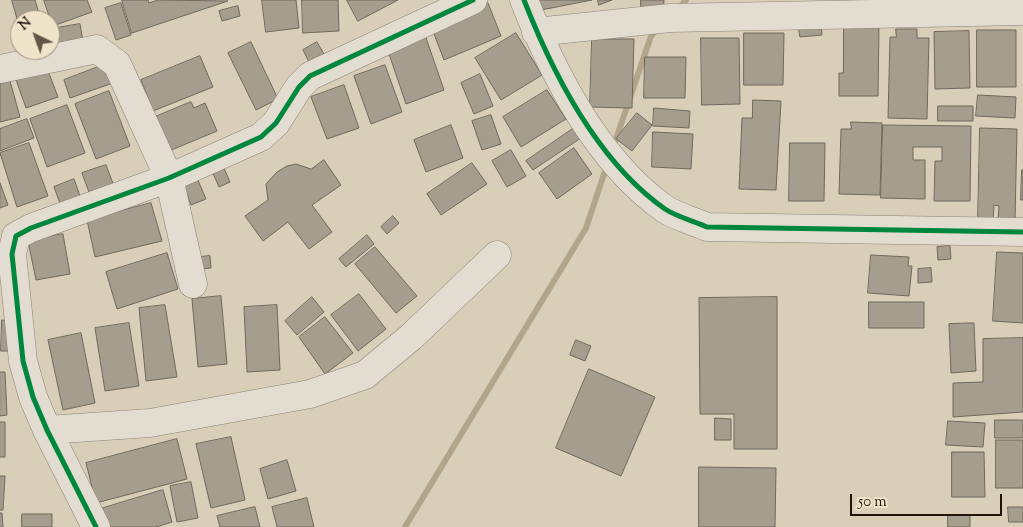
<!DOCTYPE html>
<html>
<head>
<meta charset="utf-8">
<style>
  body { margin:0 }
  #map { position:relative; width:1023px; height:527px; overflow:hidden; background:#d9cfb9; font-family:"Sorts Mill Goudy",serif }
  canvas { display:block }
  .north { position:absolute; left:10px; top:10px; width:50px; height:50px; box-sizing:border-box; background:#efe3c9; border:1px solid #9d917c; border-radius:50%; rotate:318deg; font-size:14px; font-weight:700; line-height:20px; text-align:center; color:#211509 }
  .north::after { content:''; display:block; margin:auto; width:18px; height:22px; background:#615647; clip-path:polygon(50% 0,100% 100%,50% 72%,0 100%) }
  .scale { position:absolute; left:850px; top:494px; width:152px; height:22px; box-sizing:border-box; border:2px solid #211509; border-top:0; padding-left:6px; font-size:15px; line-height:18px; white-space:nowrap; color:#211509; -webkit-text-stroke:4px #efe3c9; paint-order:stroke }
</style>
</head>
<body>
<div id="map">
<canvas width="1023" height="527"></canvas>
<div class="north">N</div>
<div class="scale">50 m</div>
</div>
<script>
const ctx = document.querySelector('canvas').getContext('2d');
ctx.lineJoin = 'round';
function strokePath(path, color, width, dash) {
  ctx.strokeStyle = color;
  ctx.lineWidth = width;
  ctx.lineCap = dash ? 'butt' : 'round';
  ctx.setLineDash(dash || []);
  ctx.stroke(path);
}
function fillPath(path, color) {
  ctx.fillStyle = color;
  ctx.fill(path, 'evenodd');
}
const stream = new Path2D(`
  M677 10 686 0
  M613 148 651 36 659 28
  M405 527 586 228 607 165`);
const building = new Path2D(`
  M12 0H35L41 20H20V29Z
  M44 0H87L92 12 53 26Z
  M122 0H148L149 3 158 0 228 1 132 33Z
  M262 0H296L299 28 266 32Z
  M302 0H338L339 31 303 33Z
  M347 0H398L358 21Z
  M539 0H592L541 10Z
  M598 0H612L599 5Z
  M641 0H664L663 15H641Z
  M121 3 131 35 116 40 105 8Z
  M488 3 501 36 444 60 431 26Z
  M238 6 240 16 222 21 219 11Z
  M80 24 84 47H50V29Z
  M821 24 822 35 800 37 798 26Z
  M844 24 879 25 878 96H839V73H843Z
  M896 29H917V38H929L927 119 888 118 890 37H896Z
  M977 30H1016V87H977Z
  M969 31 970 88 935 89 934 32Z
  M516 33 542 75 501 100 475 58Z
  M744 33H784L783 85H744Z
  M425 35 444 90 406 104 387 48Z
  M701 38H739L740 104 702 105Z
  M592 39H634L632 108 590 107Z
  M251 42 278 99 256 110 228 53Z
  M317 42 324 54 309 62 303 50Z
  M200 56 213 87 153 111 141 80Z
  M645 57H686L685 98H644Z
  M45 63 58 97 26 108 14 74Z
  M106 64 113 83 70 98 64 80Z
  M385 65 402 112 371 124 354 76Z
  M480 74 493 106 474 114 461 83Z
  M10 81 20 117 0 122V84Z
  M344 85 359 128 327 139 311 97Z
  M547 90 566 119 521 147 503 117Z
  M109 91 130 146 96 159 75 104Z
  M978 95 1016 97 1015 118 976 116Z
  M753 100 781 101 776 190 739 189 742 118H752Z
  M191 102 194 108 205 103 217 131 169 151 155 117Z
  M67 105 85 153 47 167 30 119Z
  M938 106H973V121H938Z
  M654 108 690 111 689 128 653 126Z
  M637 113 652 125 632 151 616 139Z
  M491 115 501 144 482 150 472 121Z
  M27 119 34 138 0 151V129Z
  M851 122 882 123 880 195 839 194 841 129H851Z
  M451 125 463 158 426 172 414 140Z
  M883 125 971 126 970 201H934L935 161H942V147H913V160H925V199L881 198Z
  M574 128 581 138 533 170 526 161Z
  M980 128 1017 129 1015 221H998L999 206 994 205 993 221H978Z
  M653 132 693 134 691 169 652 167Z
  M29 143 48 196 17 207 0 153Z
  M790 143H825L824 201H789Z
  M574 148 592 174 557 199 539 173Z
  M511 150 526 176 507 187 492 161Z
  M324 160 341 185 312 205 332 232 309 249 288 222 263 241 245 216 268 200 266 184 277 172 287 166 296 164 311 169Z
  M472 163 487 184 441 215 427 194Z
  M106 165 114 186 90 195 82 173Z
  M223 166 230 182 219 187 212 171Z
  M1022 170H1023V200H1021Z
  M197 178 206 199 191 205 183 184Z
  M74 179 81 199 61 206 54 187Z
  M0 183 8 205 0 208Z
  M151 203 162 241 95 257 87 220Z
  M393 216 399 223 387 234 381 227Z
  M63 234 70 274 36 280 28 241Z
  M367 235 374 244 346 267 339 259Z
  M950 246 951 259 938 260 937 247Z
  M375 247 417 296 396 313 355 264Z
  M997 252 1023 253V323L993 321Z
  M167 253 178 289 117 309 106 272Z
  M871 255 909 257 908 266H912L909 296 868 293Z
  M210 256 211 268 201 269 200 257Z
  M931 268 932 282 918 283V269Z
  M359 294 386 329 358 351 331 315Z
  M221 296 227 364 198 367 192 299Z
  M312 297 324 312 297 335 285 321Z
  M777 297V449H734V414H700L699 298Z
  M869 302H924V328H869Z
  M165 305 177 377 146 381 139 308Z
  M277 305 280 370 247 372 244 307Z
  M325 317 353 353 325 374 299 337Z
  M2 320 16 321 15 351H1Z
  M129 323 139 386 105 391 95 328Z
  M968 323H974L976 371 951 373 949 324Z
  M81 333 95 403 63 410 48 340Z
  M1023 338V412L953 417V383L983 382V339Z
  M576 340 591 346 585 361 570 355Z
  M589 369 655 397 621 476 556 448Z
  M0 372H5L7 415 0 416Z
  M715 418 731 419V440H715Z
  M995 420H1023V438H995Z
  M948 421 985 423 983 447 946 445Z
  M0 422H5V457H0Z
  M231 437 245 500 211 508 196 444Z
  M177 439 187 479 96 503 86 463Z
  M996 440H1023V488H996Z
  M952 452H984L985 497H952Z
  M287 460 296 491 268 499 260 469Z
  M699 467 776 468 775 527H699Z
  M0 476H5L3 510H0Z
  M191 482 198 518 177 522 170 486Z
  M163 490 172 522 156 527H102L97 510Z
  M307 498 314 527H277L272 507Z
  M255 507 260 527H220L217 516Z
  M1008 507H1023V522H1009Z
  M0 513H2L3 527H0Z
  M22 514H52V527H22Z
  M948 515H970V527H948Z`);
const minor = new Path2D(`
  M524 0C553 74 598 162 665 209 677 217 694 221 707 227L1023 232
  M536 32 670 18 1023 11
  M0 69 97 49 117 64 169 178 193 284
  M47 430 150 423 310 394 365 375 411 337 497 255
  M96 527 47 430 33 397 23 361 12 254 16 236 31 228 169 178 261 137 276 123 299 87 310 76 473 0`);
const cycleway = new Path2D(`
  M524 0C553 74 598 162 665 209 677 217 694 221 707 227L1023 232
  M96 527 47 430 33 397 23 361 12 254 16 236 31 228 169 178 261 137 276 123 299 87 310 76 473 0`);
strokePath(stream, '#b3a589', 6);
fillPath(building, '#a59d8e');
strokePath(building, '#6f695d', 1);
strokePath(minor, '#898274', 29);
strokePath(minor, '#e2dcd1', 28);
strokePath(cycleway, '#00873e', 5);
</script>
</body>
</html>
